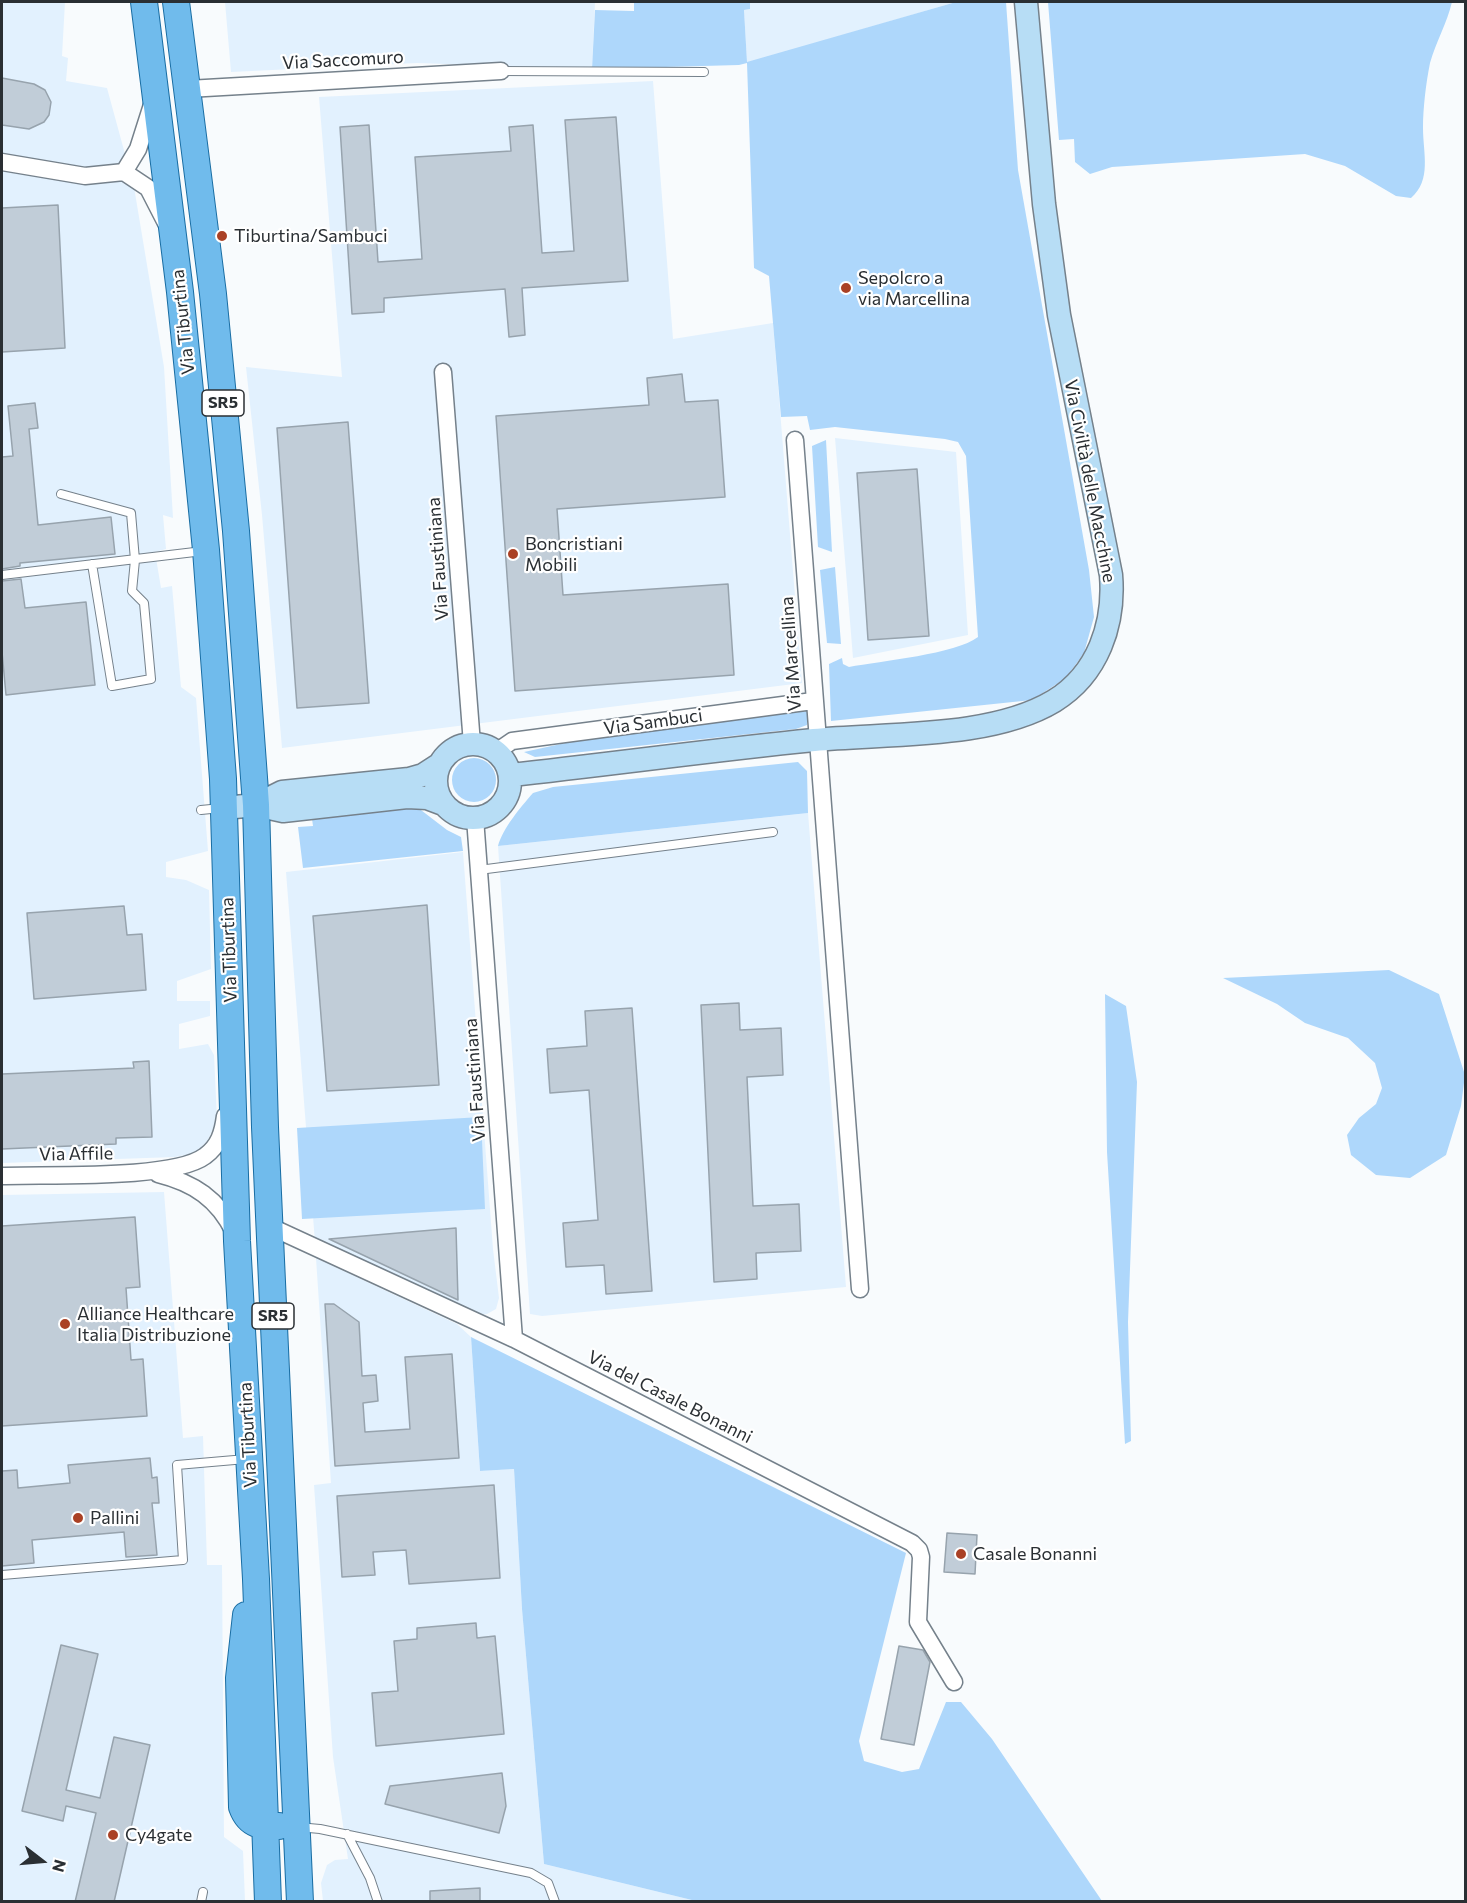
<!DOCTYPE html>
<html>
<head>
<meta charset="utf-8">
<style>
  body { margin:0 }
  #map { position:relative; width:1467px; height:1903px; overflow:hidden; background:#f8fbfd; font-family:Commissioner,sans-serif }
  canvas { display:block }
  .frame { position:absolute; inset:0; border:3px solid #2a2f33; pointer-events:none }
  .north { position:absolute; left:12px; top:1831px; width:60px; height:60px; -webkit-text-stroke:4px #fff; paint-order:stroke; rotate:106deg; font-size:16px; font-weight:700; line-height:24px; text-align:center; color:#2a2f33 }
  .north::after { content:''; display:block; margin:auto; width:21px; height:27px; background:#2a2f33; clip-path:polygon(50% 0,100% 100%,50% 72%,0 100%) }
</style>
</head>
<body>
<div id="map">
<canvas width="1467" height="1903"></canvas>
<div class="frame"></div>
<div class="north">N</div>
</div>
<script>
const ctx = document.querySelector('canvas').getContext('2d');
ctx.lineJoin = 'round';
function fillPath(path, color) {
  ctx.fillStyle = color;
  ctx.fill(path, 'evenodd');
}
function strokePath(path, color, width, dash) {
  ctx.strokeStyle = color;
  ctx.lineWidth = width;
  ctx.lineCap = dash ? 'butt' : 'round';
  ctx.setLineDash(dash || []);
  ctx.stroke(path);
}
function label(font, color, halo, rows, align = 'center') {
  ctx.font = font + ' Commissioner,sans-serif';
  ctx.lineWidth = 4.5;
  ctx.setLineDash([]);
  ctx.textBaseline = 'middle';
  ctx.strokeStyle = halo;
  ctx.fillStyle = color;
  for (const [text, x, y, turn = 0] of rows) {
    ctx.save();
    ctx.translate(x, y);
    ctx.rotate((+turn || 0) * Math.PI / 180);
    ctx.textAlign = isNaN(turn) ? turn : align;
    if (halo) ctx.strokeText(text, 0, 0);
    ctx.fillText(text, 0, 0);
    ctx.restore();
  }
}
const built = new Path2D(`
  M2 2H65L62 56 68 58 66 81 107 88 134 187 164 367 173 518 163 515 166 549 155 552 161 588 172 586 181 687 196 698 208 851 166 862V877L186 880 209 890 211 969 177 981V1001H210V1016L179 1024V1049L208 1044 214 1055 217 1119 208 1140 196 1153 175 1157 2 1163Z
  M225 2H595L592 69 417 63 231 72Z
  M750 2H956L747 63 744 10 750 9Z
  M653 81 673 339 773 323 802 683 282 748 262 515 246 367 342 377 319 97Z
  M835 438 956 452 968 635 853 658Z
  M808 813 846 1287 542 1316 530 1314 498 846Z
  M463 852 493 1249 499 1298 496 1309 487 1314 479 1315 315 1242 286 872Z
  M164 1192 183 1438 203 1436 207 1565H222L224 1837 243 1851 245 1901H2V1195Z
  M316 1258 457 1324 471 1337 480 1471 514 1469 522 1609 544 1864 696 1901H323L321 1883 327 1865 335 1860 348 1859 333 1757 314 1485 331 1483Z`);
const green = new Path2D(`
  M634 2H750V9L744 10 747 62 956 2H1006L1018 170 1089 570 1094 617 1084 653 1066 678 1032 700 831 721 829 664 842 658 843 664 849 667C881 661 956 654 978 637L966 456 958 442 945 439 835 427 810 430 807 416 781 417 769 276 754 268 747 63 739 65 592 69 595 10 634 11Z
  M1048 2H1452C1447 23 1436 42 1430 63 1426 83 1423 108 1423 128 1423 153 1432 180 1411 198L1396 196 1345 166 1305 154 1112 167 1090 174 1075 162 1074 139 1059 140Z
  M826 440 832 552 818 547 812 446Z
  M835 567 841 644 827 643 820 570Z
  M808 711 807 725 796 729 535 757 524 752 593 737Z
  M452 780a22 22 0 1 1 44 0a22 22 0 1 1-44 0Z
  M798 762 807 771 808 813 498 846C503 828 520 808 533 793L553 787Z
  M417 807 447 830 461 837 463 851 303 868 298 827 313 826 312 819Z
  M1389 970 1439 994 1465 1075 1461 1106 1446 1155 1410 1178 1376 1175 1351 1155 1347 1135 1359 1118 1376 1104 1382 1088 1375 1063 1348 1038 1305 1023 1277 1004 1223 978Z
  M1105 994 1126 1006 1137 1082 1128 1322 1131 1441 1125 1444 1107 1152Z
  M481 1117 485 1209 302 1219 297 1128Z
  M471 1337 906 1553 859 1741 864 1761 902 1772 919 1769 946 1702H961L992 1739 1102 1901H696L544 1864 522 1609 514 1469 480 1471Z`);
const building = new Path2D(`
  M2 78 34 84 45 90 51 102 49 115 44 122 29 129 2 125Z
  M616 117 628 281 522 288 525 335 509 337 505 289 384 298V312L352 314 340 127 369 125 378 262 422 259 415 157 511 151 509 127 533 125 542 253 574 251 565 120Z
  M58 205 65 348 2 352V208Z
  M682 374 685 402 718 400 725 497 557 509 563 595 728 584 734 675 515 691 496 416 649 405 647 378Z
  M35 403 38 428 29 429 38 525 111 517 115 554 20 563V566L2 569V457L13 456 8 406Z
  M348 422 369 703 297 708 277 428Z
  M917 469 929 636 868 640 857 473Z
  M21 579 25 608 86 602 95 685 6 695 2 652V581Z
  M427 905 439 1085 327 1091 313 916Z
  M124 906 127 935 142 934 146 990 34 999 27 913Z
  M739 1003 740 1030 781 1028 783 1075 747 1077 753 1206 799 1204 801 1251 756 1253 757 1279 714 1282 701 1005Z
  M632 1008 652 1291 606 1294 604 1265 566 1267 563 1223 598 1220 589 1090 550 1093 547 1049 587 1046 585 1011Z
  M149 1061 152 1137 116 1138V1144L2 1149V1074L134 1068 133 1062Z
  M135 1217 140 1287 126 1288 131 1360 143 1359 147 1416 2 1426V1226Z
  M456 1228 458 1300 329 1239Z
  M325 1304H334L359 1322 362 1376 376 1375 378 1401 363 1403 365 1432 410 1429 405 1357 452 1354 459 1458 335 1466Z
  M150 1458 152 1478 157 1477 159 1503H152L157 1555 126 1557 124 1532 32 1540 34 1563 2 1566V1471L17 1470 18 1488 70 1483 68 1465Z
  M494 1485 500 1578 409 1584 406 1550 373 1552 375 1575 342 1577 337 1496Z
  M947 1533 977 1535 975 1574 944 1572Z
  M476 1623 477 1638 495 1636 504 1734 376 1746 372 1693 398 1691 394 1641 417 1639V1628Z
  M61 1645 98 1654 66 1790 100 1798 114 1737 150 1745 114 1902H75L96 1813 66 1806 63 1821 22 1811Z
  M899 1646 923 1650 930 1662 914 1745 881 1739Z
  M502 1773 506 1806 499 1833 385 1804 390 1786Z
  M480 1888V1902H430V1891Z`);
const lane = new Path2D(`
  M501 71 704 72
  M61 494 131 513 135 560 132 591 144 603 151 679 112 686 92 564
  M2 575 203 551
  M201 810 221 808
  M479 870 773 832
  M2 1575 183 1560 177 1465 246 1459
  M298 1827 320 1829 531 1873 548 1883 555 1902
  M347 1834 370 1878 378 1902
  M201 1902 203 1892`);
const street = new Path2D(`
  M188 89 501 71
  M2 162 85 176 124 172 138 149 152 105
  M124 172 148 188 166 223
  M443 372 472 744
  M795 440 860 1289
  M496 752 512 741 813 701
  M475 818 514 1339
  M158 1174C194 1183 218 1199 234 1232
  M2 1176C46 1174 173 1180 205 1156 219 1146 223 1132 225 1116
  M269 1226 514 1339 912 1543 919 1550 921 1557 918 1622 954 1682`);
const secondary = new Path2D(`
  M436 781a37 37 0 1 1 74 0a37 37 0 1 1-74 0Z
  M511 775C612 764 713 750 814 740 887 733 991 739 1054 701 1098 674 1115 624 1111 575L1059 315 1044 204 1026 2
  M256 805 282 792 409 779 423 775 440 764
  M224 808 256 805 283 811 407 797 427 798 443 804`);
const primary = new Path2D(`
  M144 2 180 292 206 550 223 779 237 1241 256 1579 268 1902
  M176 2 213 294 236 531 256 805 265 1127 300 1902
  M246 1615 239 1678 242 1807C249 1826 261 1826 279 1826`);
const markers = [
  [222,236,6,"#aa4125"],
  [846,288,6,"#aa4125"],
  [513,554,6,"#aa4125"],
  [65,1324,6,"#aa4125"],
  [78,1518,6,"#aa4125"],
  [961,1554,6,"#aa4125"],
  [113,1835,6,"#aa4125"]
];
const shields = [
  [223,403,42],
  [273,1316,42]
];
const shieldNames = [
  ["SR5",223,403],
  ["SR5",273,1316]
];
const streetNames = [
  ["Via Saccomuro",343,60,-3],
  ["Via Tiburtina",183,322,-96],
  ["Via Civiltà delle Macchine",1090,481,79],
  ["Via Faustiniana",438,559,-94],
  ["Via Marcellina",791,654,-94],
  ["Via Sambuci",653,722,-8],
  ["Via Tiburtina",229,950,-92],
  ["Via Faustiniana",475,1080,-94],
  ["Via Affile",76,1154,-1],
  ["Via del Casale Bonanni",670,1397,27],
  ["Via Tiburtina",248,1435,-93]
];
const poiNames = [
  ["Tiburtina/Sambuci",234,236],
  ["Sepolcro a",858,278],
  ["via Marcellina",858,299],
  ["Boncristiani",525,544],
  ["Mobili",525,565],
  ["Alliance Healthcare",77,1314],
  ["Italia Distribuzione",77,1335],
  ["Pallini",90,1518],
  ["Casale Bonanni",973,1554],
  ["Cy4gate",125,1835]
];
fillPath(built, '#e2f1fe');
fillPath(green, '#aed7fb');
fillPath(building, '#c1cdd8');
strokePath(building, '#97a3ad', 1.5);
strokePath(lane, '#75818b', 10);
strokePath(street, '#75818b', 19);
strokePath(secondary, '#75818b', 25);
strokePath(primary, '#196da3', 28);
strokePath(lane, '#fff', 8);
strokePath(street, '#fff', 16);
strokePath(secondary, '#b7ddf5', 22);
strokePath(primary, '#70bbec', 26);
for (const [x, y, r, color] of markers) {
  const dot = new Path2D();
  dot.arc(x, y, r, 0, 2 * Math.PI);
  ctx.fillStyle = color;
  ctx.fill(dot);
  strokePath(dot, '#fff', 2);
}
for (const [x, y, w] of shields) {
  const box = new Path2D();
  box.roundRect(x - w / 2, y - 13, w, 26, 4.5);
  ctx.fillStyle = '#fff';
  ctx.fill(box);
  strokePath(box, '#2a2f33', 1.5);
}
label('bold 16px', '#2a2f33', null, shieldNames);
label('18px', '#2a2f33', '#fff', streetNames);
label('18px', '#2a2f33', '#fff', poiNames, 'left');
</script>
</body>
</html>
